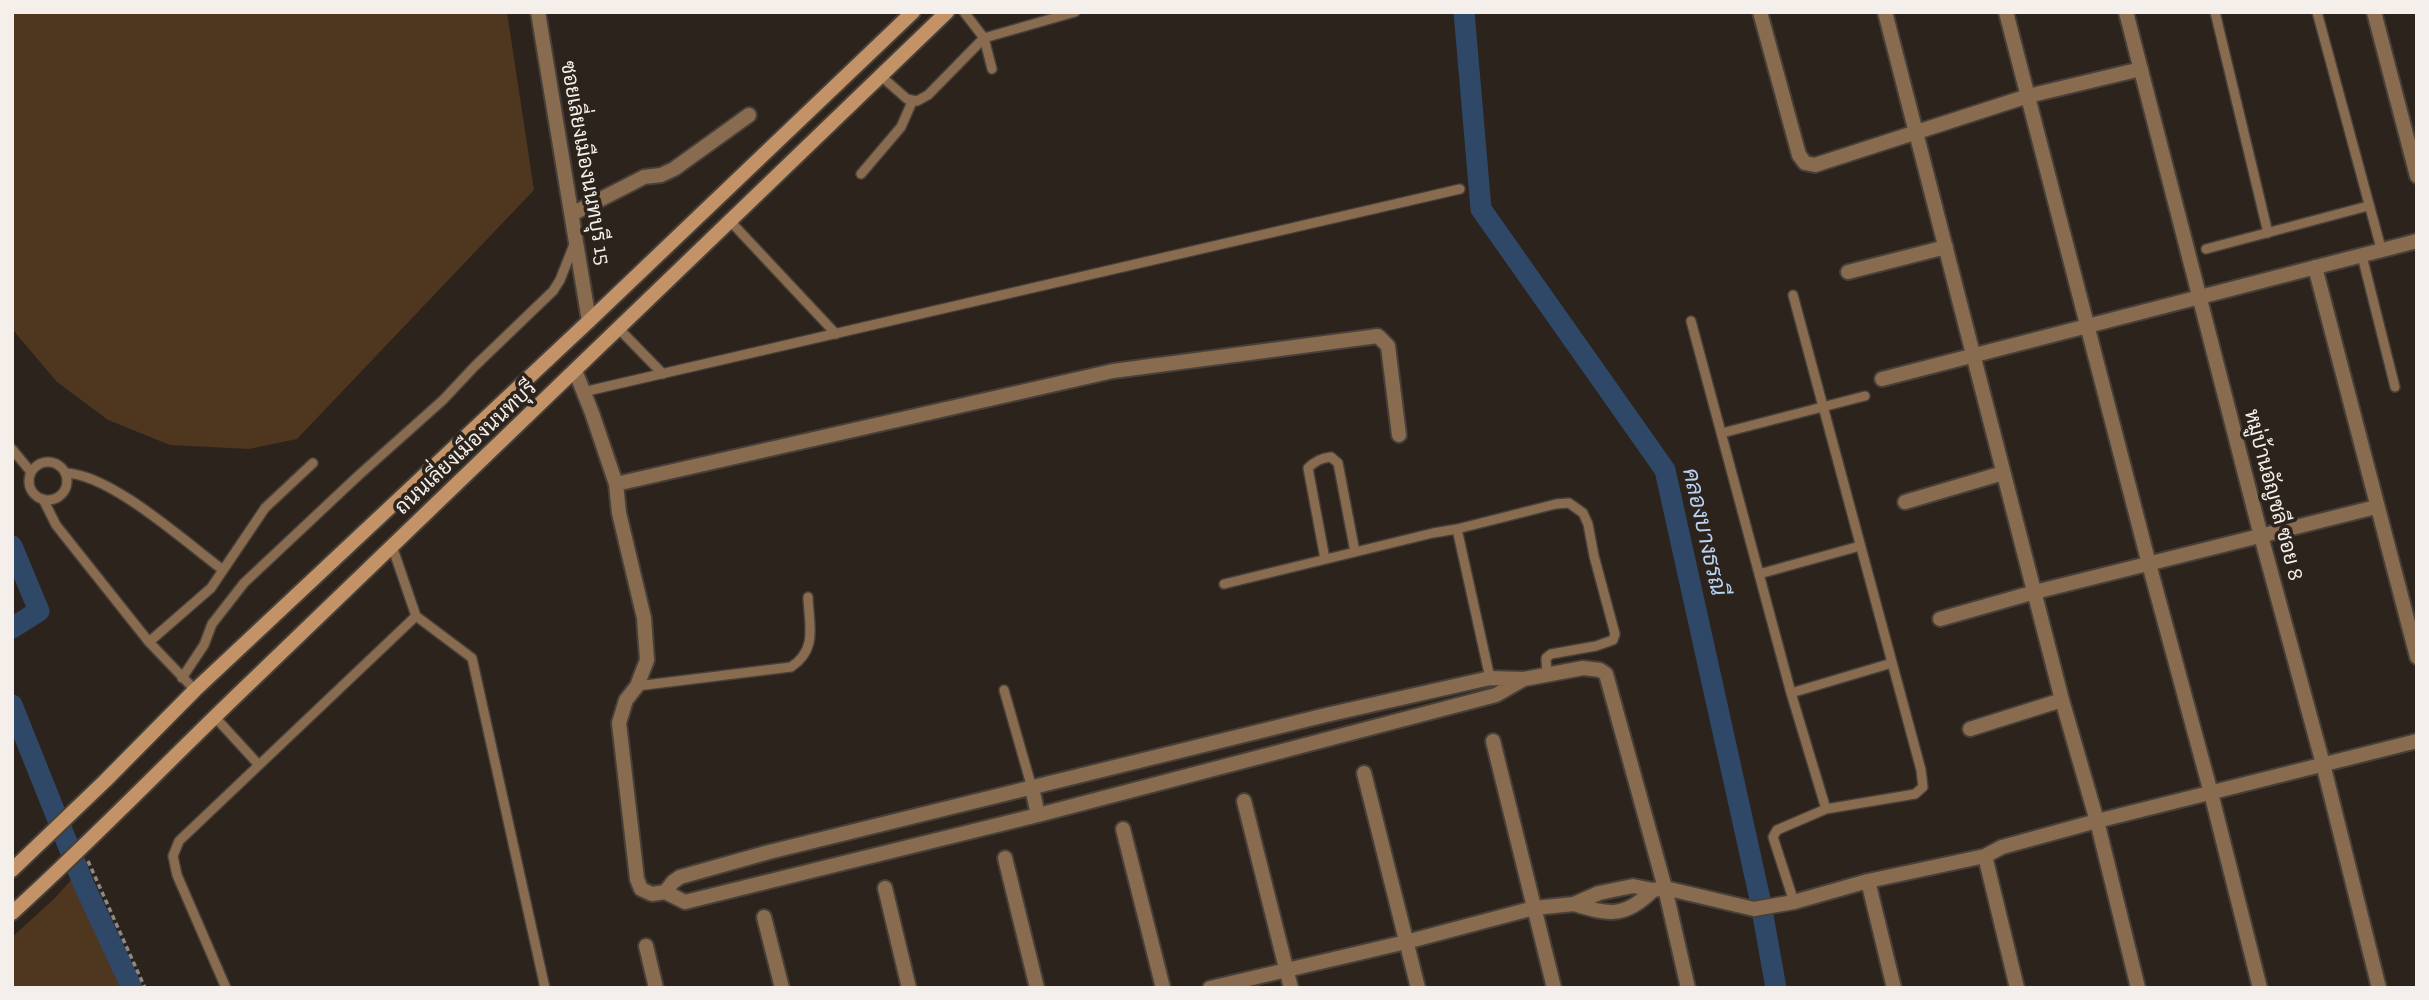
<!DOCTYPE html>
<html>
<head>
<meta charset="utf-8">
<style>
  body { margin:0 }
  #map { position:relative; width:2429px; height:1000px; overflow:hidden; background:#2b231c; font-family:"Zilla Slab",serif }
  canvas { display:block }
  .frame { position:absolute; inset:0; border:14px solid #f4efea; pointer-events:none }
</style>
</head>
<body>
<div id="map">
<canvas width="2429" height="1000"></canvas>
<div class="frame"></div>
</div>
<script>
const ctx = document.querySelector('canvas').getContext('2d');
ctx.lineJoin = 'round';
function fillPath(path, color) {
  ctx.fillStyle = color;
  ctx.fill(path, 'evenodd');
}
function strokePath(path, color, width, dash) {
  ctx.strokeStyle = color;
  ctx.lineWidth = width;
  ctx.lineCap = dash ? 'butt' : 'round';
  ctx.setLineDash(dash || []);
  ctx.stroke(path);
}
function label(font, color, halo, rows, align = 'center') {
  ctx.font = font + ' "Zilla Slab",Sarabun,serif';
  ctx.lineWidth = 7;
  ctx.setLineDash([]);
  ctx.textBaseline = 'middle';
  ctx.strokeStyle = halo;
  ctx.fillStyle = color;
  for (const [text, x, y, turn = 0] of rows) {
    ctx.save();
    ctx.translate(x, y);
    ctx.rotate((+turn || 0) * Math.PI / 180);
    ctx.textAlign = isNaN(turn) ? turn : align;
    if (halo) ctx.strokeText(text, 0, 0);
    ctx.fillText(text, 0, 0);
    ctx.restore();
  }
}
const green = new Path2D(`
  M12 12H507L534 190 297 439 249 449 170 445 108 420 57 382 12 329Z
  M72 879 122 988H12V937L54 899Z`);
const canal = new Path2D(`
  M1464 12 1481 209 1665 470 1760 899 1776 988
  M12 546 39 611 12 628
  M12 705 84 885 132 988`);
const path = new Path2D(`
  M88 861 145 988`);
const service = new Path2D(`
  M964 12 984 38 992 69
  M2215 12 2268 233
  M2317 12 2382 252
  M881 76 907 99 917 101 928 95 984 38 1075 12
  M861 174 901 127 912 102
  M731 222 836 334
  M2206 249 2368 206
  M2362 256 2395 387
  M1793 295 1921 770 1923 787 1915 794 1826 809 1777 830 1773 837 1794 902
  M1691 321 1791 693 1826 809
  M620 330 663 374
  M583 392 1460 189
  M1722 433 1865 396
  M12 449 31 472
  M29 481a19 19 0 1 1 38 0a19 19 0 1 1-38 0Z
  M65 473C111 474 185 542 223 570
  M43 499 56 525 149 642 195 690
  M1457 529 1556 504 1569 503 1583 513 1588 524 1594 556 1615 634 1613 640 1596 646 1551 654 1546 658 1547 676
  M392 546 416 616 472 658 545 988
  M1325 559 1308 468C1315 461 1321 458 1331 457L1338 463 1355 552
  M1759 574 1860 546
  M1224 584 1433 533 1457 529 1490 678
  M149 642 211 588 265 508 313 463
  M182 678 204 645 212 624 244 583 359 475 443 400 475 366 553 291 560 280 575 242
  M637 686 791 667C818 649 809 626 808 597
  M1004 690 1032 788
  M1791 693 1892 663
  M214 716 258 764
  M226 988 177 875 173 856 179 841 416 616`);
const minor = new Path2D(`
  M1760 12 1799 155 1805 163 1815 165 2028 96 2141 69
  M1885 12 2062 700 2097 821 2138 988
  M2006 12 2149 564 2211 793 2260 988
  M2126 12 2261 536 2323 764 2379 988
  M2374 12 2417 176
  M572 214 644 177 661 175 674 169 749 115
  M2315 267 2417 657
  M1848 272 1946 247
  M576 373 592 413 616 484 619 513 644 618 647 660 637 686 626 700 619 723 637 879 641 889 652 894 665 892 685 902 1038 815 1496 695 1524 679
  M1882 379 2417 241
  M616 484 1113 371 1378 336 1388 346 1399 435
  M1905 502 2003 473
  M1940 619 2035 592 2376 507
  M1970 729 2062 700
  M1493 741 1554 988
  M1364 773 1418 988
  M1032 788 1038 815
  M1244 801 1291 988
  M1123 829 1163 988
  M1985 856 2017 988
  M1005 858 1037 988
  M1868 881 1894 988
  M885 888 909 988
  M665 892 673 882 680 877 769 852 1326 715 1490 678 1524 679 1583 668 1600 670 1606 674 1665 888 1688 988
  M1574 904C1609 915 1625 918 1653 890
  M764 917 782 988
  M646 946 656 988
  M1210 988 1406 942 1534 908 1574 904 1599 893 1633 886 1653 890 1665 888 1754 909 1794 902 1868 881 1985 856 2002 847 2097 821 2417 741`);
const tertiary = new Path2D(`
  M538 12 589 321`);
const secondary = new Path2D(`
  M12 870 105 781 195 690 589 321 913 12
  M12 913C96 837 174 755 256 677 487 456 718 235 947 12`);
const streetNames = [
  ["ซอยเลี่ยงเมืองนนทบุรี 15",585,163,80],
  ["ถนนเลี่ยงเมืองนนทบุรี",466,448,-43],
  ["หมู่บ้านอัญชลี ซอย 8",2273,495,75]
];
const waterNames = [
  ["คลองบางธรณี",1704,532,77]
];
fillPath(green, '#4e361f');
strokePath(canal, '#2f4867', 21);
strokePath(service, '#474039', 12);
strokePath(minor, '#474039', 18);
strokePath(tertiary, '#474039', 18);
strokePath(secondary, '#474039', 18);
strokePath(path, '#8f8882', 3.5, [5, 3.5]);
strokePath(service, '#896b50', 9);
strokePath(minor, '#896b50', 14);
strokePath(tertiary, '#896b50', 14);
strokePath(secondary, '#c39367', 14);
label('21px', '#f4efea', '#2b231c', streetNames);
label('italic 23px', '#b8d2f4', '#2b231c', waterNames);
</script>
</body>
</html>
